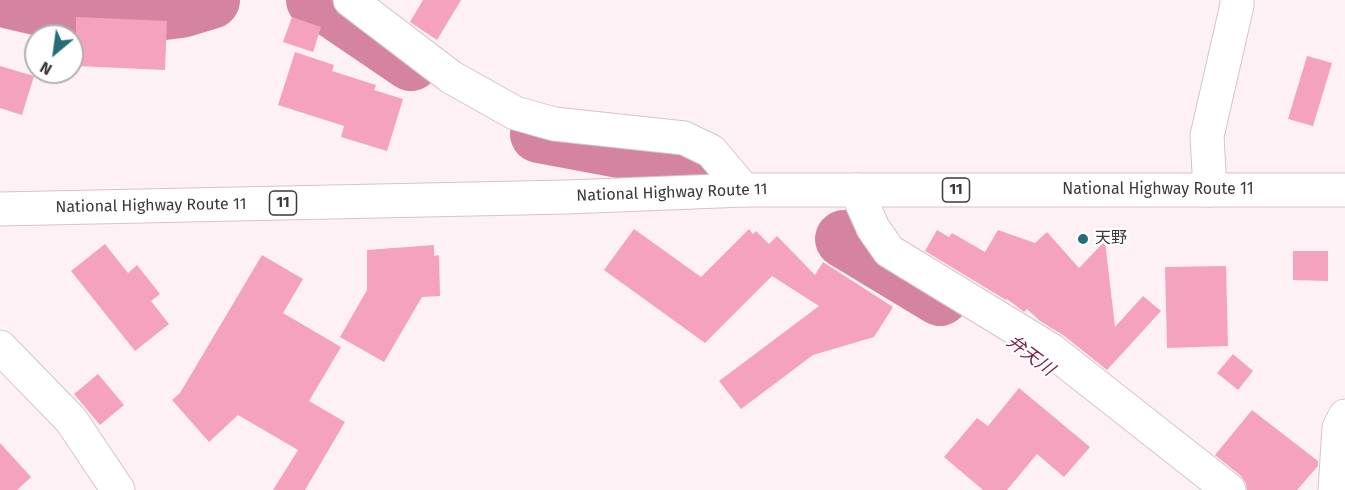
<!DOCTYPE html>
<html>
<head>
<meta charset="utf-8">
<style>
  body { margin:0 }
  #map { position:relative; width:1345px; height:490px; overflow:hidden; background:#fef1f5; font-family:"Fira Sans",sans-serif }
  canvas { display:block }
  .north { position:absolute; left:24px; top:24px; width:60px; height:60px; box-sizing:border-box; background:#fff; border:2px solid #b2afb0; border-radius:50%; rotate:209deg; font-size:16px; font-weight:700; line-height:24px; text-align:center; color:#3e383a }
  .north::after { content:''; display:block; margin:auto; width:21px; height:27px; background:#256e78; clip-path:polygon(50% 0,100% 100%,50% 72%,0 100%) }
</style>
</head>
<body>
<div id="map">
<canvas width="1345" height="490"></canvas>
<div class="north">N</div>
</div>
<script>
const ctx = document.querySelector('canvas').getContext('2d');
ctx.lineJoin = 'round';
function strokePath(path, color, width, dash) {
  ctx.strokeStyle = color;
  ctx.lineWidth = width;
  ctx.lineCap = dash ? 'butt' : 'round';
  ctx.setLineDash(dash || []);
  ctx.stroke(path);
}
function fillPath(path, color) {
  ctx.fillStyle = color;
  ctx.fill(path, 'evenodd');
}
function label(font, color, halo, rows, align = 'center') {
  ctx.font = font + ' "Fira Sans","Noto Sans JP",sans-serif';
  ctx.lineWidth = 4.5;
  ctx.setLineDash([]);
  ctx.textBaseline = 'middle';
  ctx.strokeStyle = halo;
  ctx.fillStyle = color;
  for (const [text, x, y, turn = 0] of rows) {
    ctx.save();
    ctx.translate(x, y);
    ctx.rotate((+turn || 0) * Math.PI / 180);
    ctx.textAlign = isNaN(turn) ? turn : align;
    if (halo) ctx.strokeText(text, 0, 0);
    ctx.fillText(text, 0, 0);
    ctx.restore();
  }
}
const river = new Path2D(`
  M10 0 62 12 139 14 181 9 211 0
  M315 0 330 7 411 62
  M539 134 689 162
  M844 239 940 297`);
const building = new Path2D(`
  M423 0H461L437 40 410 22Z
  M76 17 167 21 165 70 76 66Z
  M292 17 321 27 313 52 283 42Z
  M295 52 334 65 332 71 376 85 374 90 403 99 387 151 341 137 344 126 278 105Z
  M1307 56 1332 63 1313 126 1288 119Z
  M0 66 34 76 22 115 0 108Z
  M634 229 701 277 749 229 753 234 756 231 769 244 777 236 815 275 823 262 893 307 874 337 813 355 741 409 719 381 819 306 772 276 705 343 604 270Z
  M937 230 949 237 952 233 985 252 998 230 1035 243 1047 232 1079 268 1105 241 1115 327 1143 296 1161 311 1107 370 1063 335 1040 321 1027 309 1024 312 1007 299 1006 300 925 251Z
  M105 244 128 273 137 265 160 294 151 301 169 324 135 351 71 271Z
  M434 245V256L439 255 440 296 422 297 384 362 340 337 367 290V250Z
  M1293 251H1328V281L1293 280Z
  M262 255 303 279 283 313 341 347 309 401 345 422 305 490H273L298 450 238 415 209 442 172 400 180 393Z
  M1226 266 1228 346 1167 348 1165 267Z
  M1233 354 1253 371 1238 390 1217 373Z
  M98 374 124 405 100 425 74 394Z
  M1019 388 1090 447 1064 477 1037 454 1007 490H983L944 457 977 418 988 426Z
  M1252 410 1318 461V466L1297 490H1247L1246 483 1241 476 1215 455Z
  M0 443 31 477 17 490H0Z`);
const street = new Path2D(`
  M350 0 451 77 515 113 554 124 684 138 711 151 744 190
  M856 190 873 228 889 251 1051 350 1229 490
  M1210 190 1207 136 1237 5V0
  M0 347 71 420 118 490
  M1335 490 1339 428 1345 416`);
const highway = new Path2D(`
  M0 209 567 197 744 190H1345`);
const markers = [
  [1083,239,6,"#256e78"]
];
const shields = [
  [956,190,27],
  [283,203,27]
];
const shieldNames = [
  ["11",956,190],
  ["11",283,203]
];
const streetNames = [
  ["National Highway Route 11",1158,190],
  ["National Highway Route 11",672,193,-2],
  ["National Highway Route 11",151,206,-1]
];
const poiNames = [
  ["天野",1095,239]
];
const waterNames = [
  ["弁天川",1030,356,37]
];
strokePath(river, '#d484a0', 58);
fillPath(building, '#f5a2bf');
strokePath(street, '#d4c4c9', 35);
strokePath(highway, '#d4c4c9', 35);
strokePath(street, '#fff', 33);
strokePath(highway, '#fff', 33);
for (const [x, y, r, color] of markers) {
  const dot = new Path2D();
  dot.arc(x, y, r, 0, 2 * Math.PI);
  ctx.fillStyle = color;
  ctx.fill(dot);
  strokePath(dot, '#fff', 2);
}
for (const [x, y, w] of shields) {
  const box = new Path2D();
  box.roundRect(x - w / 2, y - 12, w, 24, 4.5);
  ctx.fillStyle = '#fff';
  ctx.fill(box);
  strokePath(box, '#3e383a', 1.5);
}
label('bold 15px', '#3e383a', null, shieldNames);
label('16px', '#3e383a', '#fff', streetNames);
label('16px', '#3e383a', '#fff', poiNames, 'left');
label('italic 18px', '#7d1e49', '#fff', waterNames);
</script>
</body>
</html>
